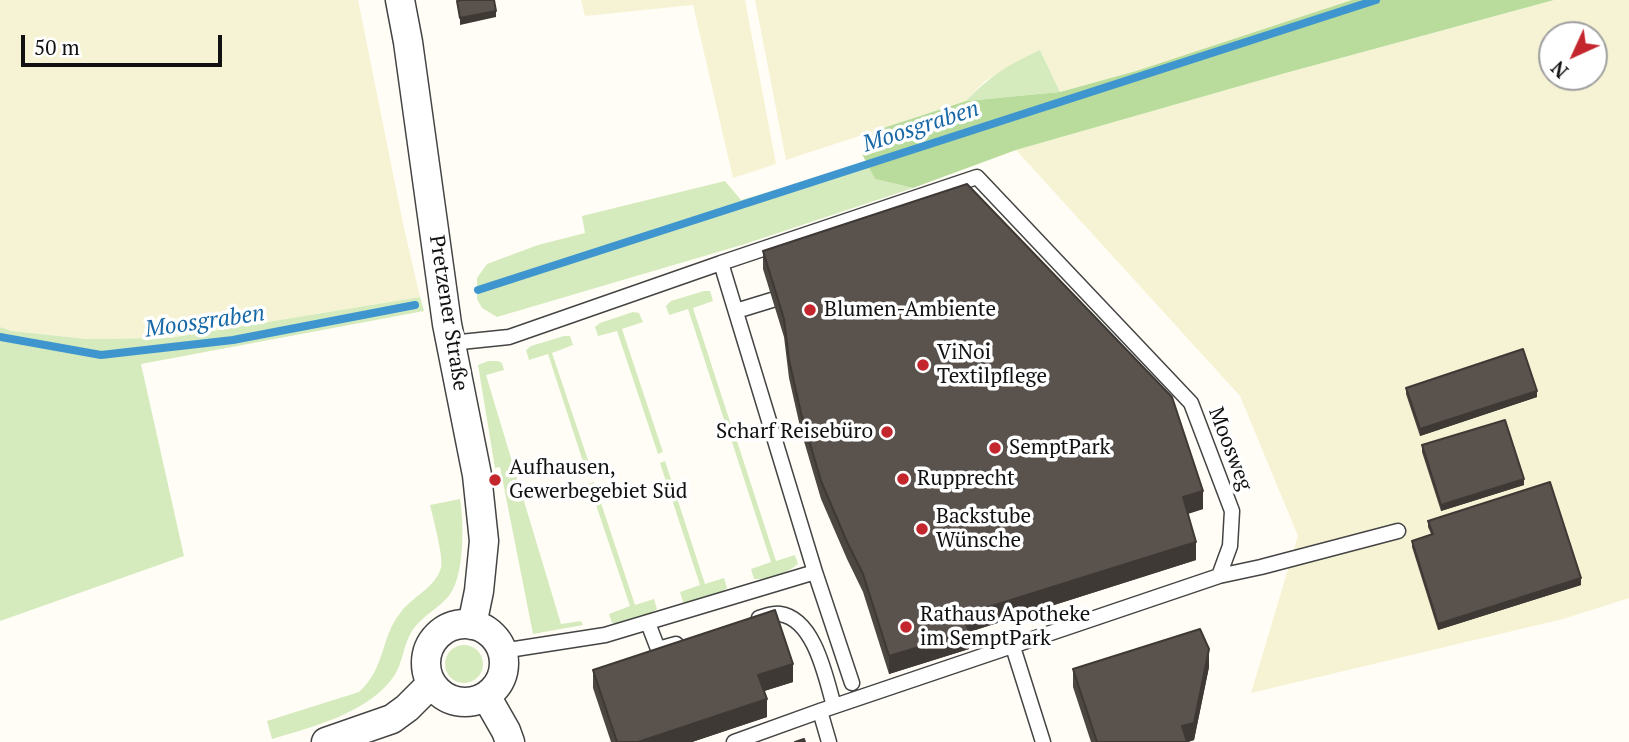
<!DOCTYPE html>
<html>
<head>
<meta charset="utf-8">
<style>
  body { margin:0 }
  #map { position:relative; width:1629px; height:742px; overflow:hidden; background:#fffdf5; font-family:"PT Serif",serif }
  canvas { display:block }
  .north { position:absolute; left:1538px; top:21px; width:70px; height:70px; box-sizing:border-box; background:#fff; border:2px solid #a0a0a0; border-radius:50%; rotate:225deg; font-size:19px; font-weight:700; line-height:28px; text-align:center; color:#111 }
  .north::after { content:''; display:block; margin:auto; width:24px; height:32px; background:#c4262e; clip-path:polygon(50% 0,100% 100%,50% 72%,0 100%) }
  .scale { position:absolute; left:21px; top:35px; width:201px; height:32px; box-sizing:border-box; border:4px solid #111; border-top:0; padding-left:9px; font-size:21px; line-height:24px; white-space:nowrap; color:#111; -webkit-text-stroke:5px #fff; paint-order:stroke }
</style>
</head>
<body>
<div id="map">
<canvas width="1629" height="742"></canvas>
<div class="north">N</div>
<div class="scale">50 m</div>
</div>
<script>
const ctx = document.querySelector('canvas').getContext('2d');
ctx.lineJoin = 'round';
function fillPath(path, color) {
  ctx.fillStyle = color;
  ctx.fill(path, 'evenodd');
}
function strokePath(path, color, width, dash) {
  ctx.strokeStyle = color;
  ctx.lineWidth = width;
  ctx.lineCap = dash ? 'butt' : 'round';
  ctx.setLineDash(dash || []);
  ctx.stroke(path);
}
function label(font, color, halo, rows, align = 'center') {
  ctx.font = font + ' "PT Serif",serif';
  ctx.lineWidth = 7;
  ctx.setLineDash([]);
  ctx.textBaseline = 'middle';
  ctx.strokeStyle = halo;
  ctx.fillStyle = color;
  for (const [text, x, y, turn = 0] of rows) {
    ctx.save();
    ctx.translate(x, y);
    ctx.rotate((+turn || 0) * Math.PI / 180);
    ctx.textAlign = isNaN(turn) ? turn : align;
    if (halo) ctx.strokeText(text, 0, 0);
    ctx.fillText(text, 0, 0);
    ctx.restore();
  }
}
const farmland = new Path2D(`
  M0 0H358L404 228 420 297 170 338 87 339 12 331 0 327Z
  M581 0H745L776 164 733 178 693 5 585 16Z
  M755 0H1352L1136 71 1060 92 1040 50 985 81 966 101 786 160Z
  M1554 0H1629V598L1563 619 1251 693 1298 536 1240 396 1016 150 1282 74ZM1552 35H1594V77H1552Z`);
const green = new Path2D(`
  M1040 50 1060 92 966 101C991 75 1008 65 1040 50Z
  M867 163 875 179 913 188 745 244 497 317 482 308 477 299V278L487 264 538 245 585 233 582 216 725 181 741 200Z
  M704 291H710L713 301 693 308 733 431 728 432 688 309 669 315 666 306 671 301Z
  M420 297 424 311 141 364 184 556 0 621V327L12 331 87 339 170 338Z
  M633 312 639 313 643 322 622 329 663 452 658 454 617 331 598 336 595 327 600 323Z
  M564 336H570L573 345 552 353 593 475 588 477 548 354 529 360 526 350 531 346Z
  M488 361H498L502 363 504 370 486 375 561 624 581 621 583 625 533 634 500 467 495 468 478 365Z
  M736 438 776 561 795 555 798 564C788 573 767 580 754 579L751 569 771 562 731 439Z
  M665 461 705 584 724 578 727 588C718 596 696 603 683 602L680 592 700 585 660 463Z
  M594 482 635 605 654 599 657 609C646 617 625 624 612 623L609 614 630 606 589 484Z
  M460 499C464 523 465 580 447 598 436 610 421 617 412 631 403 645 403 663 394 676 369 713 312 727 272 739L267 721 359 692C386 668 380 637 401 612 413 596 435 588 441 568 444 558 433 518 430 505Z
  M445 664a19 19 0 1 1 38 0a19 19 0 1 1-38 0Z`);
const forest = new Path2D(`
  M1352 0H1554L1282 74 1016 150 913 188 875 179 862 154 874 131 966 101 1060 92 1136 71Z`);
const stream = new Path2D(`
  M478 290 1376 0
  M0 337 101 355 233 340 415 305`);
const service = new Path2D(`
  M721 263 977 177 1191 403 1232 511 1230 546 1219 576 820 711 734 742
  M736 311 772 300
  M451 343 509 337 721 263 815 572 605 635 502 651
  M815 572 852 683
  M1219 576 1261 567 1398 531
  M759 618C766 616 773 613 780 614 815 619 826 679 834 706
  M648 623 658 649 676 644
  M1013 647 1043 742
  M820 711 829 742`);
const minor = new Path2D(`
  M400 0 408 42 447 324 477 475 484 541 479 591 472 625
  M426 663a39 39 0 1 1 78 0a39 39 0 1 1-78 0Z
  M486 696 506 731 510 742
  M326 742 392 719 407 708 431 684`);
const wall = new Path2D(`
  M763 251 1203 509 1188 514 1196 560 969 632V649L889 674 863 592 847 559 821 499 801 431 789 378 784 337 763 269Z
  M1406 388 1537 397 1420 436 1406 394Z
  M1422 445 1524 485 1441 511 1422 452Z
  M1428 521 1581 585 1438 630 1412 547V541L1431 534 1428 527Z
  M1209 667 1194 740 1188 742H1091L1073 687V669Z
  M593 670 793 682 764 691 767 717 692 742H611L593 688Z`);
const shadedWall = new Path2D(`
  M496 11V17L460 25V18Z
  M1537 391V397L1420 436V429Z
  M1524 479V485L1441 511V505Z
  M1203 491V509L1183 515V497Z
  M1196 542V560L969 632V649L889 674V656L963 615Z
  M1581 578V585L1438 630V624Z
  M1209 649V667L1194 740 1188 742H1182V726Z
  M793 664V682L758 693V675Z
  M767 699V717L692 742H638Z`);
const building = new Path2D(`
  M462 0H494L496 11 460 18 457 1Z
  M967 184 1172 397 1203 491 1183 497 1196 542 963 615 969 632 889 656 863 574 847 542 821 481 801 413 789 360 784 319 763 251Z
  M1523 349 1537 391 1420 429 1406 388Z
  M1505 420 1524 479 1441 505 1422 445Z
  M1550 482 1581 578 1438 624 1412 541 1433 534 1428 521Z
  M775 610 793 664 758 675 767 699 638 742H617L593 670Z
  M1200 629 1209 649 1194 723 1182 726 1187 742H1097L1073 669Z
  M804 739 805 742H795Z`);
const markers = [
  [810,310,7,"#c4262e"],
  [923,365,7,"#c4262e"],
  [887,432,7,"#c4262e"],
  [995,448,7,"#c4262e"],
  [903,479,7,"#c4262e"],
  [495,480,7,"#c4262e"],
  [922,529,7,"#c4262e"],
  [906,627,7,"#c4262e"]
];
const poiNames = [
  ["Blumen-Ambiente",824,310],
  ["ViNoi",937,353],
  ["Textilpflege",937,377],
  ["Scharf Reisebüro",873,432,"right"],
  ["SemptPark",1009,448],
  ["Aufhausen,",509,468],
  ["Gewerbegebiet Süd",509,492],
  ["Rupprecht",917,479],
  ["Backstube",936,517],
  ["Wünsche",936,541],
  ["Rathaus Apotheke",920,615],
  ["im SemptPark",920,639]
];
const streetNames = [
  ["Pretzener Straße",448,313,81],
  ["Moosweg",1230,449,69]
];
const waterNames = [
  ["Moosgraben",921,127,-18],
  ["Moosgraben",205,322,-8]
];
fillPath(farmland, '#f6f3d4');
fillPath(green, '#d5ebbd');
fillPath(forest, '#b9dc9c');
strokePath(stream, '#3f96cf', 8);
strokePath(service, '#444', 17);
strokePath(minor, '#444', 31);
strokePath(service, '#fff', 14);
strokePath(minor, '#fff', 28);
fillPath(wall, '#4d4742');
fillPath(shadedWall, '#3f3936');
fillPath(building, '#5a524d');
strokePath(building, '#3f3936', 2);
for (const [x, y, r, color] of markers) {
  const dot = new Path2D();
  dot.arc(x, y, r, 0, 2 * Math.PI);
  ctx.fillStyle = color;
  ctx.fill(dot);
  strokePath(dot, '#fff', 2.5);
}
label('21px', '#111', '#fff', poiNames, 'left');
label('21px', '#111', '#fff', streetNames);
label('italic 23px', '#1768a6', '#fff', waterNames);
</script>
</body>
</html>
